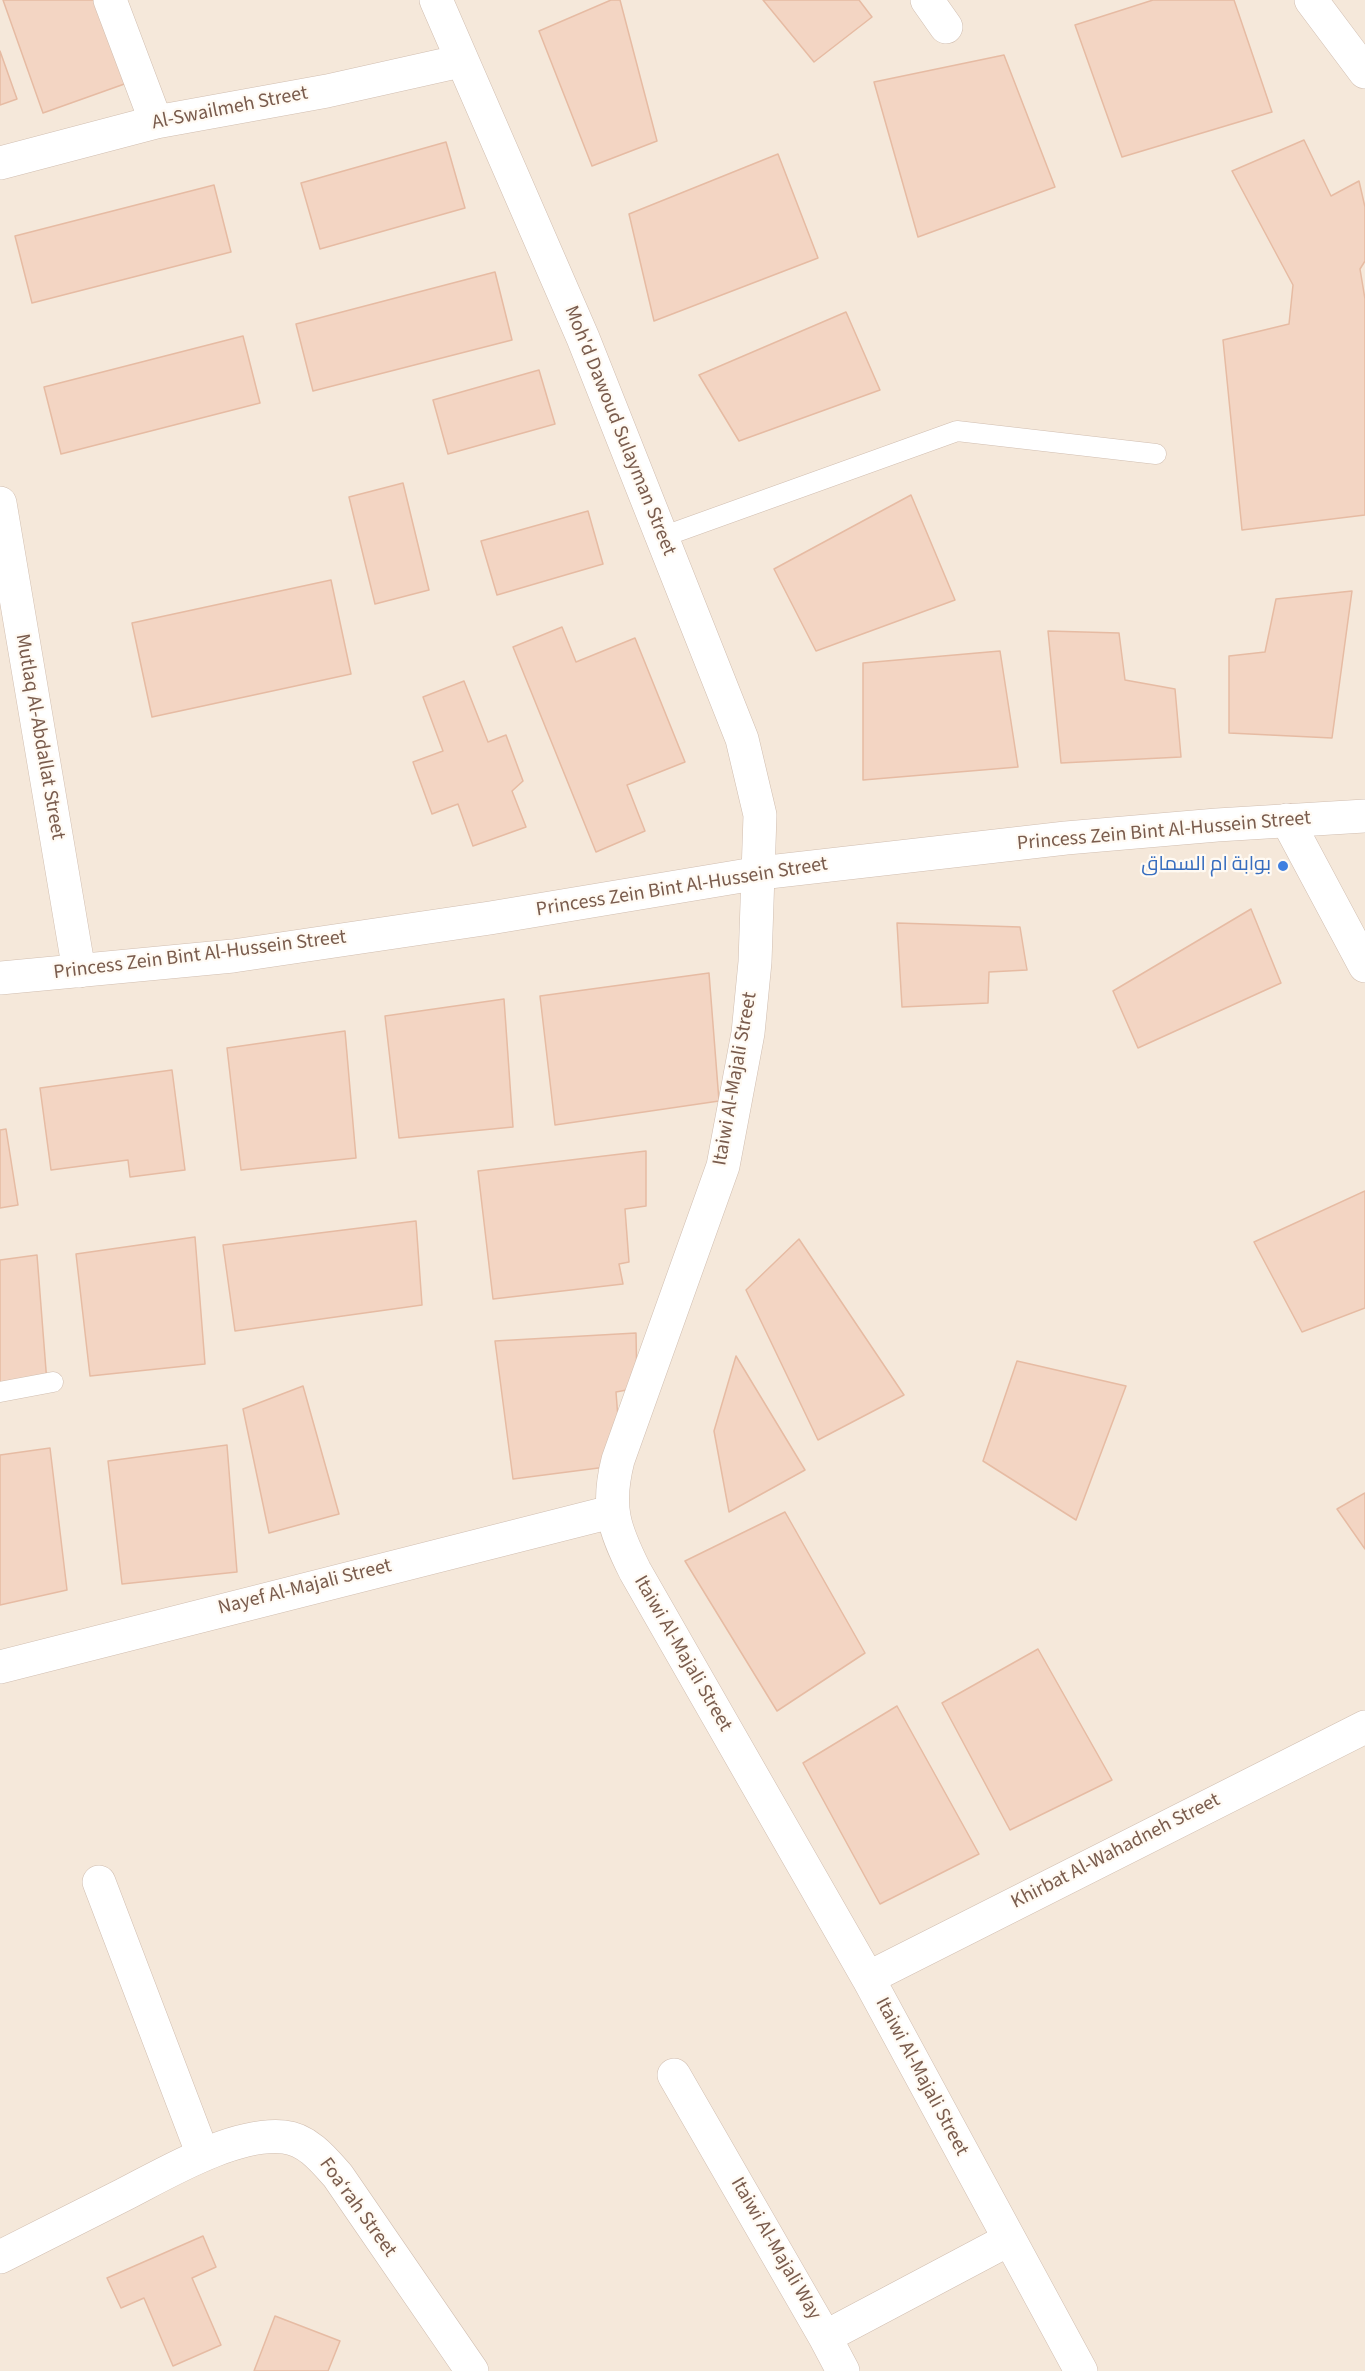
<!DOCTYPE html>
<html>
<head>
<meta charset="utf-8">
<style>
  body { margin:0 }
  canvas { display:block; background:#fdf6ec }
</style>
</head>
<body>
<canvas width="1365" height="2371"></canvas>
<script>
const ctx = document.querySelector('canvas').getContext('2d');
ctx.lineJoin = 'round';
function fillPath(path, color) {
  ctx.fillStyle = color;
  ctx.fill(path, 'evenodd');
}
function strokePath(path, color, width, dash) {
  ctx.strokeStyle = color;
  ctx.lineWidth = width;
  ctx.lineCap = dash ? 'butt' : 'round';
  ctx.setLineDash(dash || []);
  ctx.stroke(path);
}
function label(font, color, halo, rows, align = 'center') {
  ctx.font = font + ' "Source Sans 3",Cairo,sans-serif';
  ctx.lineWidth = 4.5;
  ctx.setLineDash([]);
  ctx.textBaseline = 'middle';
  ctx.strokeStyle = halo;
  ctx.fillStyle = color;
  for (const [text, x, y, turn = 0] of rows) {
    ctx.save();
    ctx.translate(x, y);
    ctx.rotate((+turn || 0) * Math.PI / 180);
    ctx.textAlign = isNaN(turn) ? turn : align;
    if (halo) ctx.strokeText(text, 0, 0);
    ctx.fillText(text, 0, 0);
    ctx.restore();
  }
}
const residential = new Path2D(`
  M0 0H1365V2371H0Z`);
const building = new Path2D(`
  M3 0H102L130 82 43 113Z
  M611 0H620L657 141 592 166 539 31Z
  M763 0H859L872 17 814 62Z
  M1153 0H1234L1272 112 1122 157 1075 25Z
  M0 51 17 99 0 105Z
  M1004 55 1055 187 918 237 874 82Z
  M1304 140 1331 196 1359 181 1365 207V261L1360 269 1365 299V515L1242 530 1223 340 1289 324 1293 285 1232 171Z
  M446 142 465 208 320 249 301 183Z
  M778 154 818 258 654 321 629 214Z
  M214 185 231 252 32 303 15 236Z
  M495 272 512 340 313 391 296 324Z
  M846 312 880 390 739 441 699 375Z
  M243 336 260 403 61 454 44 387Z
  M539 370 555 424 448 454 433 400Z
  M403 483 429 590 375 604 349 497Z
  M911 495 955 600 816 651 774 569Z
  M588 511 603 564 497 595 481 541Z
  M331 580 351 674 152 717 132 623Z
  M1352 591 1332 738 1229 733V656L1265 652 1276 599Z
  M562 627 576 662 635 638 685 762 627 785 645 831 596 852 513 647Z
  M1048 631 1119 633 1125 680 1175 689 1181 757 1061 763Z
  M1000 651 1018 767 863 780V663Z
  M464 681 488 742 506 735 523 781 512 791 526 827 473 846 458 804 432 814 413 762 443 751 423 697Z
  M1251 909 1281 983 1138 1048 1113 991Z
  M897 923 1020 927 1027 970 989 972 988 1003 902 1007Z
  M709 973 719 1101 555 1125 540 996Z
  M504 999 513 1127 399 1138 385 1016Z
  M345 1031 356 1158 241 1170 227 1048Z
  M172 1070 185 1170 130 1177 128 1160 51 1170 40 1088Z
  M6 1129 18 1205 0 1208V1130Z
  M646 1151V1206L625 1209 629 1262 619 1264 623 1284 493 1299 478 1171Z
  M1365 1191V1308L1302 1332 1254 1242Z
  M416 1221 422 1305 235 1331 223 1245Z
  M195 1237 205 1364 90 1376 76 1254Z
  M799 1239 904 1395 818 1440 746 1290Z
  M37 1255 47 1383 0 1387V1260Z
  M636 1333 637 1388 616 1392 620 1444 614 1466 513 1479 495 1341Z
  M736 1356 805 1470 729 1512 714 1431Z
  M1017 1361 1126 1386 1076 1520 983 1461Z
  M303 1386 339 1514 269 1533 243 1409Z
  M227 1445 237 1572 122 1584 108 1461Z
  M50 1448 67 1590 0 1605V1455Z
  M1365 1493V1549L1337 1509Z
  M785 1512 865 1653 777 1711 685 1561Z
  M1038 1649 1112 1780 1010 1830 942 1703Z
  M897 1706 979 1854 880 1904 803 1763Z
  M203 2236 216 2267 192 2278 221 2345 173 2366 144 2298 121 2308 107 2278Z
  M275 2316 340 2341 328 2371H254Z`);
const service = new Path2D(`
  M662 537 957 431 1156 454
  M0 1392 53 1382`);
const minor = new Path2D(`
  M110 0 156 122
  M436 0 583 338 742 739 760 815 755 962 748 1033 723 1166 618 1460C606 1507 614 1529 635 1571L868 1978 1081 2371
  M927 0 946 27
  M1311 0 1365 72
  M0 163 156 122 327 91 461 61
  M0 503 79 971
  M1287 820 1365 966
  M0 1667 611 1512
  M99 1882 203 2155
  M868 1978 1365 1727
  M674 2075 825 2337 1008 2240
  M0 2257C41 2236 82 2216 123 2195 166 2173 234 2132 284 2137 307 2139 324 2160 338 2176L472 2371
  M825 2337 843 2371`);
const tertiary = new Path2D(`
  M0 978 233 956 490 918 760 873 1066 838 1217 825 1365 816`);
const markers = [
  [1283,866,6,"#3f7fe0"]
];
const streetNames = [
  ["Al-Swailmeh Street",230,109,-11],
  ["Moh'd Dawoud Sulayman Street",619,431,68],
  ["Mutlaq Al-Abdallat Street",39,737,80],
  ["Princess Zein Bint Al-Hussein Street",1164,832,-5],
  ["Princess Zein Bint Al-Hussein Street",682,888,-9],
  ["Princess Zein Bint Al-Hussein Street",200,956,-7],
  ["Itaiwi Al-Majali Street",736,1079,-80],
  ["Nayef Al-Majali Street",305,1588,-14],
  ["Itaiwi Al-Majali Street",682,1654,60],
  ["Khirbat Al-Wahadneh Street",1116,1852,-27],
  ["Itaiwi Al-Majali Street",921,2077,62],
  ["Foa‘rah Street",357,2208,54],
  ["Itaiwi Al-Majali Way",775,2249,60]
];
const shopNames = [
  ["بوابة ام السماق",1271,866]
];
fillPath(residential, '#f5e8da');
fillPath(building, '#f3d5c3');
strokePath(building, '#e6bba3', 1.5);
strokePath(service, '#d1beb0', 21);
strokePath(minor, '#d1beb0', 34);
strokePath(tertiary, '#d1beb0', 34);
strokePath(service, '#fff', 20);
strokePath(minor, '#fff', 33);
strokePath(tertiary, '#fff', 33);
for (const [x, y, r, color] of markers) {
  const dot = new Path2D();
  dot.arc(x, y, r, 0, 2 * Math.PI);
  ctx.fillStyle = color;
  ctx.fill(dot);
  strokePath(dot, '#fffaf3', 2);
}
label('20px', '#7a5c4d', '#fffaf3', streetNames);
label('20px', '#366cbe', '#fffaf3', shopNames, 'right');
</script>
</body>
</html>
